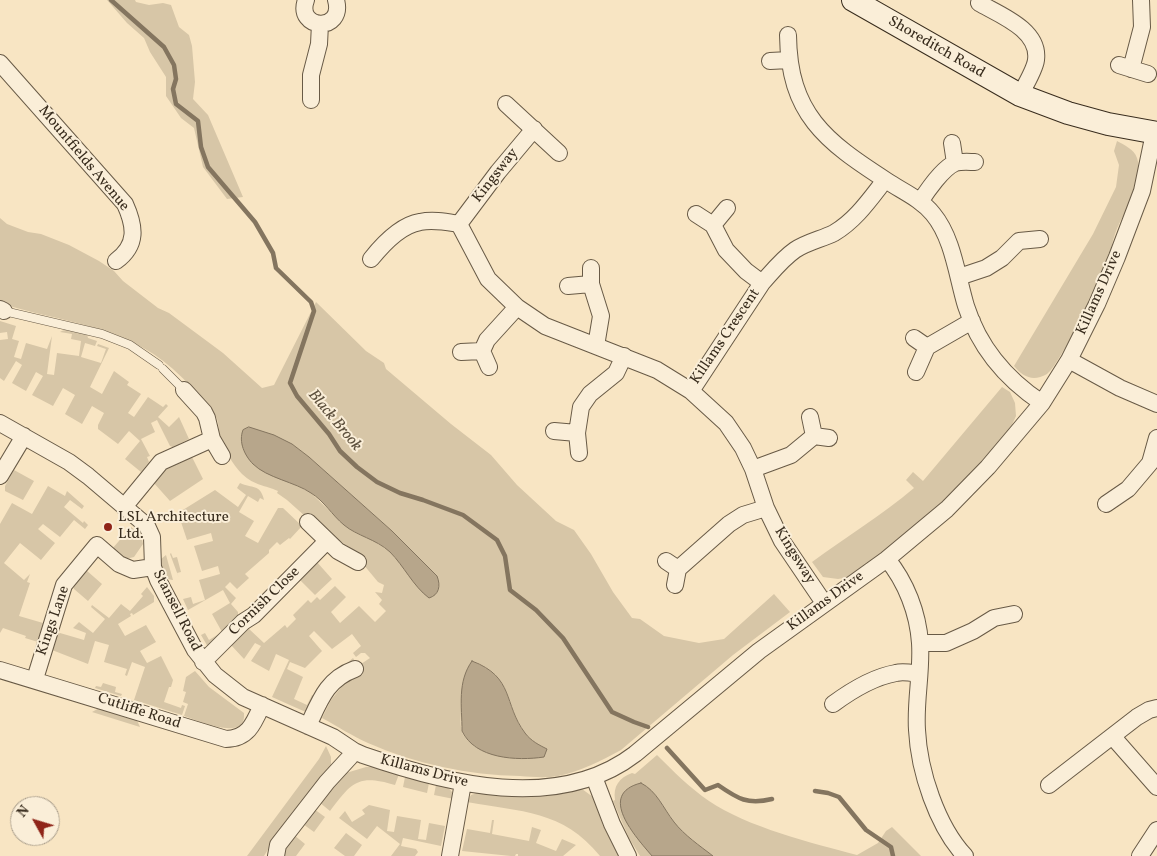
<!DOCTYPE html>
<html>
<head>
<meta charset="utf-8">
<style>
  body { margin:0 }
  #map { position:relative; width:1157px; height:856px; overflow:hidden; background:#f8e5c3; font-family:Vollkorn,serif }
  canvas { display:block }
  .north { position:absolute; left:10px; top:796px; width:50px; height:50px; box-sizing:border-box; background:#faeed8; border:1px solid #aca08d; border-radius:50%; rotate:309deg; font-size:14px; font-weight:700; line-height:20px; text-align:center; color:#382c1d }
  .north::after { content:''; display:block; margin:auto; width:18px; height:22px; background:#8f2418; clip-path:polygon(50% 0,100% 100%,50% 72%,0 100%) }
</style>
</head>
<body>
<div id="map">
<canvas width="1157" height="856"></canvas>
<div class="north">N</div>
</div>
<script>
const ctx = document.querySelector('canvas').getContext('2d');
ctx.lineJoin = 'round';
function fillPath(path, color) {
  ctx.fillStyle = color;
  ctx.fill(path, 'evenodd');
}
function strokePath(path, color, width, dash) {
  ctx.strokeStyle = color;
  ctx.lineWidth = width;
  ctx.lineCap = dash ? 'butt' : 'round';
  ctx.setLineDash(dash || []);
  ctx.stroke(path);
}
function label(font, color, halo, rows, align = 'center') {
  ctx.font = font + ' Vollkorn,serif';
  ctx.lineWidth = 4;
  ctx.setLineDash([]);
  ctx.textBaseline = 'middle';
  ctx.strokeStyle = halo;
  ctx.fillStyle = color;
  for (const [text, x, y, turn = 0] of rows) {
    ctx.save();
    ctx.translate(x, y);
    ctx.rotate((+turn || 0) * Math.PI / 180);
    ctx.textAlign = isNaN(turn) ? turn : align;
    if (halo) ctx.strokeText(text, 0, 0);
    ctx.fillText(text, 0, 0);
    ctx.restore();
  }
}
const green = new Path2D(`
  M107 0H135L136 2 149 5 163 3 171 5 179 27 189 35 192 46 195 82 193 99 208 115 243 197 227 199 203 167 194 128 181 118 166 96V77L150 52 144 38 127 23Z
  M1117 141C1124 145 1134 149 1137 158 1141 168 1137 182 1134 192 1130 206 1120 219 1115 234 1112 242 1111 251 1108 260 1101 277 1059 367 1047 374 1033 382 1023 377 1014 366L1093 234 1116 187 1119 165 1114 151Z
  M0 218 7 224 28 232 41 234 69 245 99 261 114 271 123 281 158 308 169 313 223 353 262 388 274 385 316 302 366 351 384 363 386 369 451 424 491 455 517 485 556 521 574 530 591 554 613 592 632 618 640 619 664 636 699 643 724 639 774 594 790 612 733 655 621 750C601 761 581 771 558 776 546 778 532 777 520 776 468 775 416 764 368 743 352 736 337 726 322 718L331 700 347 680 349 665 346 664 353 658 358 666 370 658 365 653H361L356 657 353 653 361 646 352 634 332 649 314 631 309 636 322 651 305 668 290 662 287 669 303 677 294 699 307 705 312 695 316 697 308 713 272 697 289 660 276 654 269 671 251 661 261 646 255 643 244 659 231 645 248 628 264 643 285 625 287 628 296 619 293 615 308 600 311 603 317 597 320 600 335 586 346 597 331 612 340 623 359 606 375 622 386 611 379 604 382 600 375 592 382 593 384 585 378 582 363 564 366 559 333 536 310 513 306 517 287 500 277 493 278 491C265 485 255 486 242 474 233 465 223 448 220 435 218 429 219 422 216 417 210 405 183 378 173 369 124 325 59 322 0 303ZM241 435 292 444 309 457 392 531 403 566 388 550 372 540 356 533 343 524 310 492 255 466 244 449ZM473 661C515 677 503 704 525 733 531 741 539 745 547 749L475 747C471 743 464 738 462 732 457 713 468 679 473 661Z
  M0 321 16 326 12 339 19 341 14 357 21 359 26 343 47 349 52 336 47 374 54 375 57 353 79 356 81 341 71 339 72 334 60 332C68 327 78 332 87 334L88 338 97 341 95 346 85 343 81 357 101 363 106 349 97 346 98 344 109 348 90 387 102 394 114 371 129 382 127 385 141 394 128 413 134 417 148 397 163 407 166 404 168 406 158 417 169 427 179 417 189 439 173 447 170 446 157 420 151 423 155 432 141 439 150 456 147 457 149 462 141 472 125 459 140 441 129 431 118 444 98 429V425L104 413 92 406 82 424 65 414 75 395 63 388 53 406 32 395 43 376 36 372 26 391 12 383 22 365 16 361 4 381 0 378V340L8 339 7 332 0 333Z
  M1002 387 1010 392 1015 403 1016 416 1010 429 1000 441 946 500 882 554 849 577 838 579 823 577 812 562C846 537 882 515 914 488L906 480 913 472 923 481Z
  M191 455 203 479 170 501 153 482 165 468Z
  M14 470 34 481 23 500 5 491V486Z
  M240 483C252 489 260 483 264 500L260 498 258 502 248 496 239 512 254 521 245 536 258 543 278 508H283L302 526 290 539 289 538 280 545 277 542 269 550V553L245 574 249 578 237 589 230 582 225 587 236 598 231 604 238 612V617L208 647 201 635 205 633 209 640 222 632 212 614 230 603 223 590 188 610 183 599 191 597 193 604 205 600 199 580 220 574 218 566 202 571 194 546 213 541 211 533 187 540 178 513 215 490 238 507 246 495 237 488Z
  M48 486 65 496 67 491 84 506 82 509 70 500 64 507 83 523 84 521 88 525 85 529 74 520 60 537 43 524 38 529 55 543 41 560 20 543 4 563 24 580 30 574 27 582 30 583 19 616 43 623 38 642 25 638 26 636 3 628 0 633V524L12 503 32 514Z
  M131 527 141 535 143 544 134 557 126 559 112 549Z
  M171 553 173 558 177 557 181 572 177 573 179 578 170 554Z
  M166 555 173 580C163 579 160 567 161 559Z
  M316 561 332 579 315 595 300 580 301 576Z
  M86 570 102 584 88 601 74 589 73 584Z
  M147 587 154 596V602L133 615 132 613 130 614 131 616 118 624 125 636 146 625 156 642 140 651 147 663 161 656 173 680 171 687H169L164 702 181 708 182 705 185 706 182 715 134 700 145 667 132 662 127 676 125 675 127 669 104 662 109 645 95 641 88 664 52 650 57 635 60 633 84 640 86 633 73 628 79 622 93 633 105 619 91 607 92 605 109 618 121 604 130 611 143 596 141 594Z
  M195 671 209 687 244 713C247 743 197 720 184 716L188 704 183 702 186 692 183 691 186 677Z
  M103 683 116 687 115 692 122 694 121 696 95 688 96 686 101 687Z
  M101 707 136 718 140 727 92 712Z
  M326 746 331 757V766L272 843 264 856H247L319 759Z
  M657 755C673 771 690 788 709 801 747 827 812 843 857 855L878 843 886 831 892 827 921 856H713C700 847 687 837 676 825 663 811 659 792 641 783L628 788 624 792 629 827 652 856H640L629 838 613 801 615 800C613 786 619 778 632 773L635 774Z
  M366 767H376L399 774 395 785C358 774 352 782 330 811L319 802 346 773Z
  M405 777 429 783 427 793 403 787Z
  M436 785C446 786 453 788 454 799L434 795Z
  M582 789 593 797 603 826 619 856H600C563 810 521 812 467 802L471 795 480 792Z
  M369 805 390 810 387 831 394 832 397 816 421 820 418 839 426 840 429 823 445 826 441 846 403 838 401 846 416 849 418 852 415 856H391L400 844 377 826 367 839 339 818 345 811 352 822 365 814 362 810Z
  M314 809 325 817 314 832 303 824Z
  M492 820H494L492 834 529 841 532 827 541 830 536 843 556 851 562 839 576 845 563 856H518V854H516L515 856H511L462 851 467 829 490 833Z
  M346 833 362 845 354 856H345L334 848Z
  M294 835 305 844 296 856H282L284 849Z`);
const water = new Path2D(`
  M249 427 274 435 292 444 309 457 392 531 437 576C441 586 439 595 429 598 413 586 404 566 390 552 376 539 357 536 344 525 332 515 324 501 311 493 295 482 267 478 253 464 245 456 238 442 243 430Z
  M472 661C515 677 503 704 525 733 531 741 539 745 547 749L544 757C517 761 475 759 462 731 462 706 457 682 472 661Z
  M641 783C657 791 663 808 674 822 684 835 700 846 713 856H652C636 837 596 794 641 783Z`);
const stream = new Path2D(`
  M111 0 164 47 174 65 176 79 173 89 176 104 198 121 201 147 208 167 255 222 273 253 276 268 311 302 314 311 290 383 297 396 329 434 340 451 357 467 377 482 400 493 423 500 463 515 497 540 505 556 510 590 536 610 563 638 612 712 634 722 648 727
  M667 748 705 790 718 785C738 799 748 805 772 799
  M815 791 828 793 839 797 866 830 891 847 893 856`);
const service = new Path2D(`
  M4 311 102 334 130 345 159 365
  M163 369 184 390`);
const minor = new Path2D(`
  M306 0C295 30 345 33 336 0
  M979 3C1000 15 1040 30 1036 60 1035 69 1025 86 1020 95
  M788 35C789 114 825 141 887 181 902 191 921 199 933 214 953 238 957 276 966 306 979 347 1006 379 1042 403
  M770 61 789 60
  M0 63 125 204C135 226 138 245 116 261
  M1119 65 1148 74
  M1131 69 1142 27 1141 0
  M311 100V75L319 44 320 24
  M506 104 559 153
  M952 143 955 163
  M920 202C927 191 943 168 955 163 961 161 970 162 975 162
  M696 214 713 225 727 208
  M459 224 488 279 517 307 545 326 657 370 691 391 726 423 743 448 753 469 766 508 782 541 824 603
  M459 224 498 172 534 129
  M371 259C383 244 401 225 420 222 433 219 447 222 459 224
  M959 277 986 268 1002 258 1019 241 1040 239
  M762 283C772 272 782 259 795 250 807 242 822 239 834 233 856 220 870 199 885 180
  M591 284 601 316 596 346
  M568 286 591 284V268
  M0 309 4 311
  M914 338 927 347
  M482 351 487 340 517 307
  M461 352 482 351 489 367
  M1069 360 1120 388 1157 404
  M916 372 927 347 972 321
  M184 390 204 412 207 418 212 439 222 456
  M691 391 762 283 746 271 726 250 713 225
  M810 417 814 436 829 438
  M0 423 69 462 88 476 147 526 152 537 153 567 158 580 195 650 215 675 243 697 333 737 354 751 363 755C447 784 558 813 635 754L759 651 887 559 947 509 988 467 1042 403 1069 360 1097 304 1117 257 1142 191 1154 133
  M554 431 577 433
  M579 453 577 433 581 407 590 394 616 373 624 356
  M753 469 791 455 814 436
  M0 476 24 436
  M1106 504 1128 489 1150 463 1157 438
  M124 507 161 462 212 439
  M308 522 338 551 358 562
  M887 559C906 582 918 613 920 643 922 672 915 701 917 730 919 771 937 826 965 856
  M666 561 678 569 675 585
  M678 569 729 524 743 515 766 508
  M920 643H946L973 631 994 618 1014 614
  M203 662 243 622 254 615 327 541
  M0 670 226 739C248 739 254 723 262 705
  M35 679 64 585 97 545 119 564 133 570 153 567
  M833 704C852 690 873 677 896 673 903 671 912 673 919 674
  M308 726C320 700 327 679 355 669
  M1113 737 1157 787
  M594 777 612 824 628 856
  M1049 785 1137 717 1149 710 1157 708
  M276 856 278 845 327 782 350 757 354 751
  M450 856 463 783
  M1140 856 1157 830`);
const secondary = new Path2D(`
  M853 0 1020 95 1068 113 1108 124 1157 133`);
const markers = [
  [108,527,5,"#8f2418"]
];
const streetNames = [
  ["Shoreditch Road",936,48,30],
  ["Mountfields Avenue",83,159,50],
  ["Kingsway",496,176,-52],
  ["Killams Drive",1100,293,-66],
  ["Killams Crescent",726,337,-56],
  ["Kingsway",794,556,58],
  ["Cornish Close",265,602,-44],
  ["Killams Drive",826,602,-36],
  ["Stansell Road",176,611,63],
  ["Kings Lane",54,621,-71],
  ["Cutliffe Road",139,712,18],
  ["Killams Drive",424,772,15]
];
const poiNames = [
  ["LSL Architecture",118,518],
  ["Ltd.",118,535]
];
const waterNames = [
  ["Black Brook",334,421,50]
];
fillPath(green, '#d7c6a7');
fillPath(water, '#b7a68b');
strokePath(water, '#84755f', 1);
strokePath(stream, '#84755f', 4.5);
strokePath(service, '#685a46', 9);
strokePath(minor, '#685a46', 18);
strokePath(secondary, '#382c1d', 24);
strokePath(service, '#faeed8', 8);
strokePath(minor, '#faeed8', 16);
strokePath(secondary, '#faeed8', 22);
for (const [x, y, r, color] of markers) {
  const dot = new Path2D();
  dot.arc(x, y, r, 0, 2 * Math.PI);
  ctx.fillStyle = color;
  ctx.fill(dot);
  strokePath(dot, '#faeed8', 2);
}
label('15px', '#382c1d', '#faeed8', streetNames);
label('15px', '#382c1d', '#faeed8', poiNames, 'left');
label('italic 16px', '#5e513e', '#faeed8', waterNames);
</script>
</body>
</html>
